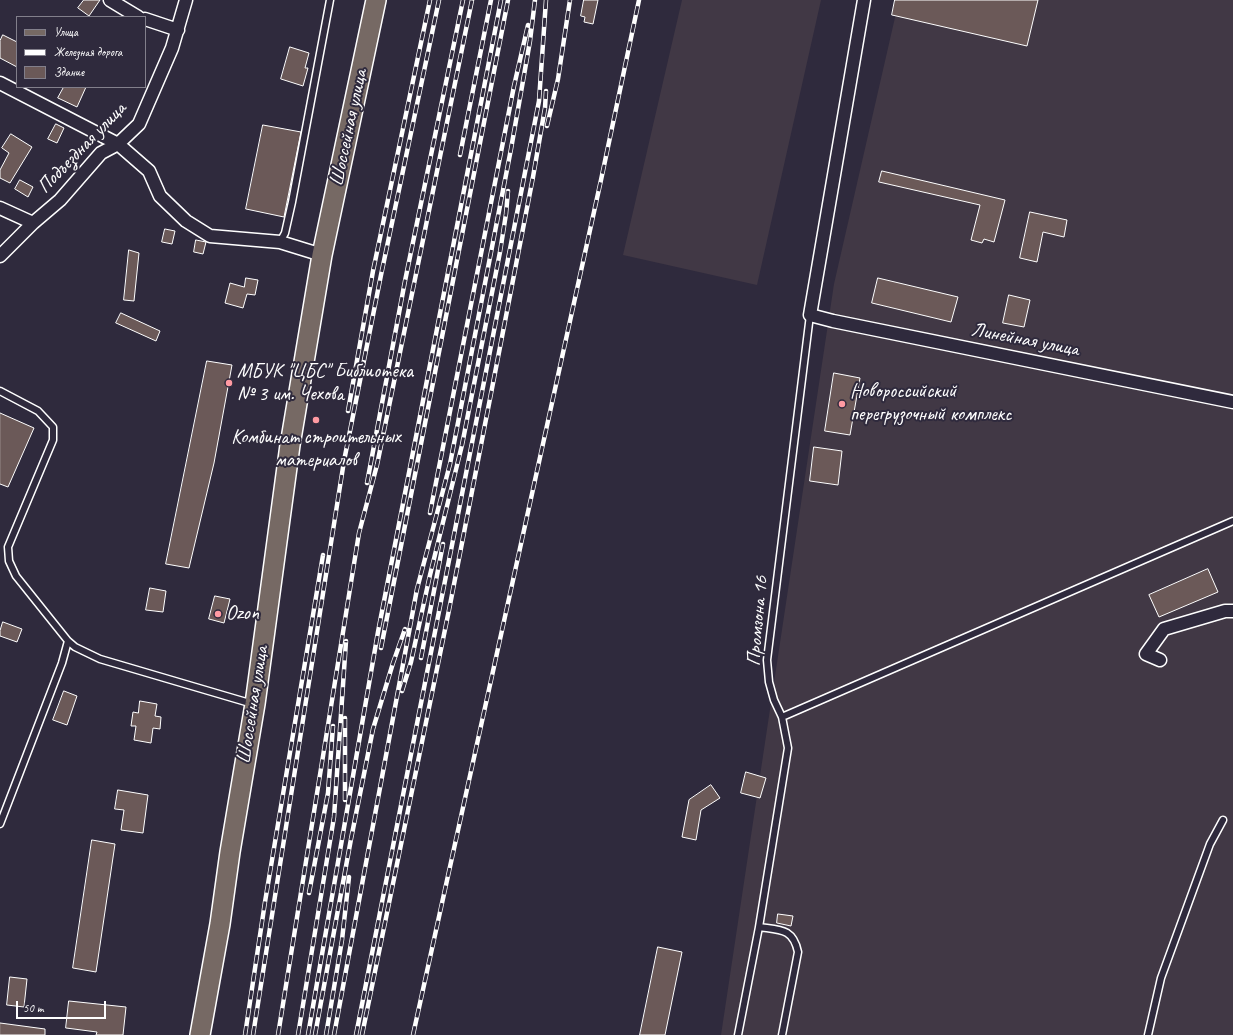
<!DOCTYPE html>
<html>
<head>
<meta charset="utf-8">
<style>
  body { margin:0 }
  #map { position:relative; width:1233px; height:1035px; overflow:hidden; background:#2f2a3d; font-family:Caveat,sans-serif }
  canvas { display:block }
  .legend { position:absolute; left:16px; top:16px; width:130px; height:72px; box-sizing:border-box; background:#2f2a3d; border:1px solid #827f8b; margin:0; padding:5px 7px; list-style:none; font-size:12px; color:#fff }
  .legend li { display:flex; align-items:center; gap:8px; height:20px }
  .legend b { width:20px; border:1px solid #827f8b }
  .scale { position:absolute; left:16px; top:1001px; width:90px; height:18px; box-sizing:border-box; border:2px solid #fff; border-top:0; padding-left:5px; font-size:12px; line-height:14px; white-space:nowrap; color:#fff; -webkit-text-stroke:3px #2f2a3d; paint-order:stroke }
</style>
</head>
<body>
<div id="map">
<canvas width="1233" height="1035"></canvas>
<ul class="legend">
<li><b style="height:5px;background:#766964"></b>Улица</li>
<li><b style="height:5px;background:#fff"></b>Железная дорога</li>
<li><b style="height:11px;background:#6b5958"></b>Здание</li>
</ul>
<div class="scale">50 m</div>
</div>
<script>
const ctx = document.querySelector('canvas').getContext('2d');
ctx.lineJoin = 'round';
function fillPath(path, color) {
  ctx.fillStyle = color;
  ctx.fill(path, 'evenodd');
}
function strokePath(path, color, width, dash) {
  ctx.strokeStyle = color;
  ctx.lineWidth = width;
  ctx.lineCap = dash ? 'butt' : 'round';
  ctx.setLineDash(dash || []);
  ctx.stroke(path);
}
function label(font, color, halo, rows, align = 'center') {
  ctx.font = font + ' Caveat,sans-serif';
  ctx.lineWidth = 4;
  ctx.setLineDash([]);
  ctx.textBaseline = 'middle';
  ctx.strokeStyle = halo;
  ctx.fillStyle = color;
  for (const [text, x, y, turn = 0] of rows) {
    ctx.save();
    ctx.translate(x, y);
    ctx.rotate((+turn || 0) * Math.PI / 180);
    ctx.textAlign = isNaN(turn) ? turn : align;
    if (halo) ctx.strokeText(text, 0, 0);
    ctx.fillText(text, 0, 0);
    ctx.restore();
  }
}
const built = new Path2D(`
  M682 0H821L757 285 623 255Z
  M899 0H1233V1035H721L834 284Z`);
const building = new Path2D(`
  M84 0H100L89 16 78 8Z
  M584 0H598L593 24 584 22 585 17 581 16Z
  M895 0H1038L1027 46 892 15Z
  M3 35 17 42V67L0 58V41Z
  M290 47 309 53 305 68H308L303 86 281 79Z
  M64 87H86L77 107 58 98Z
  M56 124 64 128 57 143 48 139Z
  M263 125 301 132 284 217 246 209Z
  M11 134 32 147 10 183 0 178V170L9 153 2 148Z
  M882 171 1005 200 994 242 984 239 982 243 971 240 980 205 879 182Z
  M20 180 33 187 28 197 15 189Z
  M1030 212 1067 220 1064 237 1043 232 1037 262 1020 258Z
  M165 229 175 231 172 244 162 242Z
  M196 240 206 242 203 254 194 252Z
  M129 250 139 253 134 301 124 300Z
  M246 278 258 280 255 295 247 294 243 308 225 303 230 283 244 287Z
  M878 278 958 297 951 322 872 303Z
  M1009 295 1030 300 1024 327 1003 323Z
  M121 313 160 331 156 341 116 323Z
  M207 361 232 365 214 463 189 568 166 564Z
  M834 373 860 378 850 435 825 431Z
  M0 413 34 428 8 487 0 484Z
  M814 447 842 451 838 485 810 481Z
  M1208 569 1218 592 1159 617 1149 595Z
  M150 588 166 591 163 612 146 610Z
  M215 596 230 599 224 623 209 619Z
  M3 622 22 629 17 642 0 636V631Z
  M64 691 77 696 67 725 53 720Z
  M140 701 157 704 155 716 161 717 160 729 153 728 151 743 134 740 136 726H131L133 712 138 713Z
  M746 772 766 778 760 798 741 793Z
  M711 785 720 798 701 810 696 840 682 837 689 800Z
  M118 790 148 795 143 833 121 830 124 810 115 809Z
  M92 840 115 844 96 972 73 968Z
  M778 914 793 916 791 926 777 923Z
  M658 947 682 952 665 1035H640Z
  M10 977 27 979 24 1007 7 1005Z
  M69 1001 126 1007 123 1035H96L97 1032 66 1028Z
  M0 1023 45 1029V1035H0Z`);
const lane = new Path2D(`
  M280 242 285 233 292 202 330 0
  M0 391 38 411 53 427V440L8 547 9 561 16 576 68 641 75 647 100 659 253 704
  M782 717 1233 521
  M0 824 62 663 68 641
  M759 927C780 930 793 928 798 952L782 1035
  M738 1035 759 927 788 748 782 717 774 700 769 682 767 660 810 315
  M1148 1035 1161 978 1210 844 1223 820`);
const street = new Path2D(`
  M110 0 138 17
  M864 0 810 315 833 321 1233 402
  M145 19 178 30
  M0 83 118 144 149 171 160 196 186 221 210 236 280 242 322 255
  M0 208 33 223
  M0 256 33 223 60 200 101 153 118 144 139 124 172 48 186 0
  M1160 660 1146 654 1164 629 1225 611H1233`);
const primary = new Path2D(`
  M200 1035 220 924 230 852 255 704 290 445 322 255 376 0`);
const rail = new Path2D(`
  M547 126 558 79 570 0
  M460 155 491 0
  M348 411 373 271 430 0
  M367 483 405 281 463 0
  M430 513 514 86 528 25
  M381 648 508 0
  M421 658 443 544
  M402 691 411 662 430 575 462 445 500 252 506 214 508 191
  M345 800V718
  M309 893 328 793 333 726
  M245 1035 265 902 323 555
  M253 1035 344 461 381 275 439 0
  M278 1035 359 533 377 465 472 0
  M298 1035 334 817 346 641
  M308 1035 378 632 501 0
  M315 1035 351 839 373 729 393 663 405 629
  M326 1035 342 940 349 877
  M334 1035 417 589 450 464 511 149 530 41 535 0
  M356 1035 539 101 546 0
  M362 1035 449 610 533 177 545 108 546 91
  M413 1035 601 180 639 0`);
const markers = [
  [229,383,4,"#ff9aa2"],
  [842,404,4,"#ff9aa2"],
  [316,420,4,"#ff9aa2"],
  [218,614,4,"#ff9aa2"]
];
const streetNames = [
  ["Шоссейная улица",349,128,-78],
  ["Подъездная улица",82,148,-46],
  ["Линейная улица",1025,340,11],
  ["Промзона 16",758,621,-85],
  ["Шоссейная улица",253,705,-81]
];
const poiNames = [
  ["МБУК \"ЦБС\" Библиотека",237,372],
  ["№ 3 им. Чехова",237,395],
  ["Новороссийский",850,392],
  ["перегрузочный комплекс",850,415],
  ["Комбинат строительных",316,438,"center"],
  ["материалов",316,461,"center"],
  ["Ozon",226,614]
];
fillPath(built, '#413845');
fillPath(building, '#6b5958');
strokePath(building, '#fff', 1);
strokePath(lane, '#fff', 9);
strokePath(street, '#fff', 15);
strokePath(primary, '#fff', 22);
strokePath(lane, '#2f2a3d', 6);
strokePath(street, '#2f2a3d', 12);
strokePath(primary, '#766964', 19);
strokePath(rail, '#fff', 4.5);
strokePath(rail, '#2f2a3d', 3, [9]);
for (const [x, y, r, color] of markers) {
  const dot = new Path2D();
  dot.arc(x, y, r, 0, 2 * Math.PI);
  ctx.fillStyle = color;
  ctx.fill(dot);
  strokePath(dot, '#2f2a3d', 1.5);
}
label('20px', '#fff', '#2f2a3d', streetNames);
label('20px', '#fff', '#2f2a3d', poiNames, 'left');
</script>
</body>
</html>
